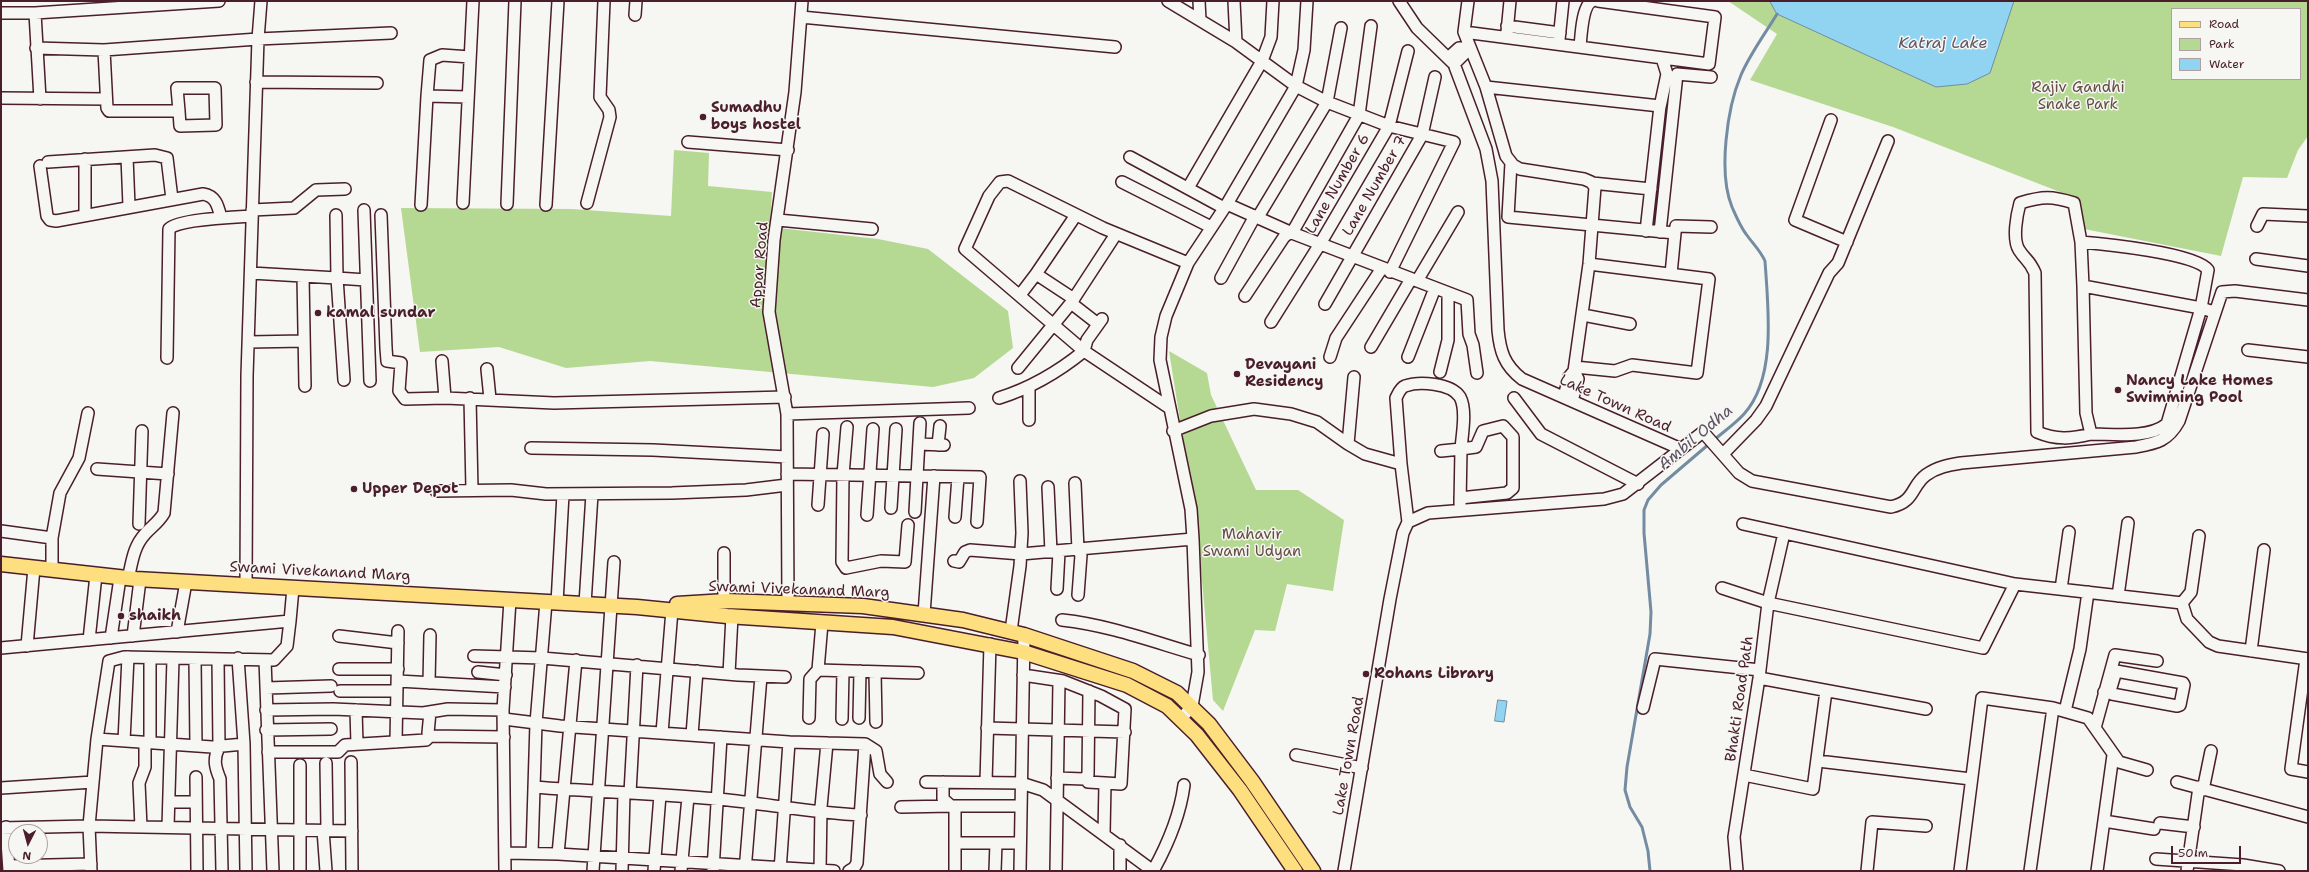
<!DOCTYPE html>
<html>
<head>
<meta charset="utf-8">
<style>
  body { margin:0 }
  #map { position:relative; width:2309px; height:872px; overflow:hidden; background:#f6f6f2; font-family:"Shantell Sans",sans-serif }
  canvas { display:block }
  .frame { position:absolute; inset:0; border:2px solid #4a1f2b; pointer-events:none }
  .legend { position:absolute; left:2171px; top:8px; width:130px; height:72px; box-sizing:border-box; background:#f6f6f2; border:1px solid #b1a0a2; margin:0; padding:5px 7px; list-style:none; font-size:12px; color:#4a1f2b }
  .legend li { display:flex; align-items:center; gap:8px; height:20px }
  .legend b { width:20px; border:1px solid #b1a0a2 }
  .north { position:absolute; left:8px; top:824px; width:40px; height:40px; box-sizing:border-box; background:#f6f6f2; border:1px solid #b1a0a2; border-radius:50%; rotate:186deg; font-size:11px; font-weight:700; line-height:16px; text-align:center; color:#4a1f2b }
  .north::after { content:''; display:block; margin:auto; width:14px; height:18px; background:#4a1f2b; clip-path:polygon(50% 0,100% 100%,50% 72%,0 100%) }
  .scale { position:absolute; left:2171px; top:846px; width:70px; height:18px; box-sizing:border-box; border:2px solid #4a1f2b; border-top:0; padding-left:5px; font-size:12px; line-height:14px; white-space:nowrap; color:#4a1f2b; -webkit-text-stroke:3px #f6f6f2; paint-order:stroke }
</style>
</head>
<body>
<div id="map">
<canvas width="2309" height="872"></canvas>
<div class="frame"></div>
<ul class="legend">
<li><b style="height:5px;background:#fedf80"></b>Road</li>
<li><b style="height:11px;background:#b5d993"></b>Park</li>
<li><b style="height:11px;background:#90d4f2"></b>Water</li>
</ul>
<div class="north">N</div>
<div class="scale">50 m</div>
</div>
<script>
const ctx = document.querySelector('canvas').getContext('2d');
ctx.lineJoin = 'round';
function fillPath(path, color) {
  ctx.fillStyle = color;
  ctx.fill(path, 'evenodd');
}
function strokePath(path, color, width, dash) {
  ctx.strokeStyle = color;
  ctx.lineWidth = width;
  ctx.lineCap = dash ? 'butt' : 'round';
  ctx.setLineDash(dash || []);
  ctx.stroke(path);
}
function label(font, color, halo, rows, align = 'center') {
  ctx.font = font + ' "Shantell Sans",sans-serif';
  ctx.lineWidth = 3;
  ctx.setLineDash([]);
  ctx.textBaseline = 'middle';
  ctx.strokeStyle = halo;
  ctx.fillStyle = color;
  for (const [text, x, y, turn = 0] of rows) {
    ctx.save();
    ctx.translate(x, y);
    ctx.rotate((+turn || 0) * Math.PI / 180);
    ctx.textAlign = isNaN(turn) ? turn : align;
    if (halo) ctx.strokeText(text, 0, 0);
    ctx.fillText(text, 0, 0);
    ctx.restore();
  }
}
const green = new Path2D(`
  M1728 1H2308V136L2298 150 2287 178 2243 177 2221 256 2079 228 2078 199 1893 127 1750 80 1777 34ZM2172 9H2300V79H2172Z
  M674 150 709 153 708 186 772 192 770 227 878 239 928 249 1008 311 1013 348 974 378 933 387 650 361 566 368 499 347 420 352 401 208 572 209 671 216Z
  M1169 351 1207 373 1211 395 1256 490H1298L1344 520 1333 591 1287 584 1275 631 1255 630 1223 711 1213 700 1197 527Z`);
const water = new Path2D(`
  M1770 1H2014L1990 73 1967 84 1936 87 1777 14Z
  M1498 700 1507 701 1504 722 1495 721Z`);
const stream = new Path2D(`
  M1714 440C1723 432 1735 424 1744 414 1777 378 1768 307 1765 261 1760 250 1753 244 1746 234 1740 226 1736 216 1732 207 1718 173 1727 108 1741 75 1750 54 1765 34 1777 14
  M1650 871 1648 851 1642 827 1630 807 1625 790 1627 767 1650 634 1651 612 1644 533V510L1648 500 1661 485 1709 444`);
const minor = new Path2D(`
  M261 1 258 39 391 33
  M1168 1 1236 42 1296 86 1327 102 1389 126 1454 142 1390 272
  M1199 1 1200 20
  M1234 1 1236 42
  M1399 1 1417 28 1454 64 1486 149 1492 181 1498 330C1500 351 1504 365 1522 379L1681 449
  M1468 1 1464 32 1486 87 1506 156 1513 165 1520 169 1584 179 1591 182 1595 187 1589 264 1574 371 1569 377 1564 397
  M1 13H35L219 1
  M35 13 40 99
  M635 15 636 1
  M801 17 1115 47
  M1507 26 1560 33
  M1464 32 1709 64 1715 17 1598 1
  M1507 32 1510 1
  M1559 40 1563 1
  M1580 47C1581 37 1582 6 1592 1
  M36 48 104 50 258 39 247 376 246 586
  M104 50 107 108 109 111H179L177 88H215L216 125 180 126 179 111
  M1448 58 1459 48H1465L1468 44
  M1454 64 1465 53V48
  M256 82 377 83
  M1486 87 1660 106 1646 231
  M427 96 430 60 442 55 470 57
  M1 98 106 99
  M1660 107 1667 74 1662 58
  M1831 120 1795 220 1847 242
  M688 142 788 150
  M127 157 129 206
  M1130 157 1224 208
  M85 159V215
  M48 162 155 155 167 158 172 199
  M1511 163 1508 217 1675 233 1671 274
  M40 166 47 216 50 220 56 221 203 194C216 196 218 206 221 218
  M1122 182 1211 227
  M1592 183 1651 189
  M1188 188 1262 61 1271 37 1273 1
  M463 203 473 1
  M587 203 610 117 609 110 600 97 604 1
  M507 204 515 1
  M1227 204 1292 233 1467 300 1469 334 1473 345 1477 373
  M421 205 427 96 468 97
  M546 205 558 1
  M252 210 294 208 316 190 345 189
  M364 210 370 381
  M336 215 337 278 366 280
  M381 215 386 348 387 361 401 363 399 391 405 399 445 398 554 403 785 397
  M1258 217 1327 102 1341 28
  M778 220 872 229
  M2257 226 2263 214 2308 216
  M1660 232 1677 74 1711 77
  M1292 233 1359 115 1371 26
  M1675 233 1676 226 1711 227
  M2081 242C2104 244 2196 253 2208 270L2201 308 2167 424C2148 439 2114 434 2091 434
  M2256 259 2308 266
  M251 273 337 278 344 380
  M1036 274 1076 215
  M303 276 305 386
  M1221 278 1255 216
  M1417 281 1458 212
  M2083 286 2081 242 2074 203C2052 196 2043 196 2020 203 2017 214 2012 239 2019 250 2026 261 2029 259 2035 273L2037 432C2056 440 2071 439 2091 434L2086 413 2083 286 2201 308 2214 312
  M1020 295 1036 274 1074 299
  M1245 296 1284 237 1290 232
  M1071 303 1116 234
  M1325 304 1422 135 1435 77
  M1583 315 1630 324
  M1102 319 1087 340 1084 351 965 249 989 196 1000 182 1008 181 1103 228 1188 263
  M1271 322 1320 244 1389 126 1408 51
  M249 342 304 341
  M1371 347 1411 279
  M2248 350 2308 357
  M1330 357 1336 338 1382 268
  M1408 357 1435 288
  M167 358 169 229C178 219 236 217 251 216
  M442 361 445 398
  M1575 367 1615 371 1632 365 1697 373 1709 279 1589 264
  M1018 368 1071 303 1098 324
  M487 369 490 399
  M1440 372 1448 340V293
  M1354 377 1348 444 1365 454 1401 464
  M1029 387V420
  M470 398 472 490
  M999 398C1031 388 1057 373 1084 351L1168 407
  M1514 398 1541 434 1638 484
  M1572 401 1578 379 1574 371
  M787 414 969 408
  M847 427 843 475 842 562 846 568 881 561 905 562 908 525
  M1173 431 1211 416 1254 409 1291 414 1317 422 1348 444
  M919 444 944 445
  M938 445 940 426
  M531 448 653 450 787 457
  M1441 451 1461 449 1460 504
  M1724 453 1756 420 1766 406 1829 273 1838 263 1888 141
  M97 469 168 474
  M787 474 980 477 977 522
  M1075 483 1078 550 1081 555 1078 595
  M1048 487 1051 552
  M436 491 511 490 546 494 672 493 746 490 787 485
  M818 505 823 434
  M891 508 896 429
  M915 512 920 423
  M867 515 873 429
  M955 517 958 477
  M1408 522 1401 464 1396 398C1398 394 1400 388 1405 386 1419 381 1451 383 1460 397 1467 410 1462 435 1461 449L1476 447 1483 431 1503 426 1513 437V488L1507 493 1460 498
  M139 524 142 431
  M1743 524 2015 584 2182 603 2187 619 2209 642 2218 646 2308 659
  M1 531 52 538V570
  M52 538 60 493 79 458 88 413
  M724 553V601
  M954 561 959 562 965 552 970 550 1021 554 1193 539
  M128 579C132 563 133 547 145 534 151 527 159 522 164 513L173 413
  M1722 588 1768 603 1983 648 2015 584
  M1057 589 1059 552
  M2061 589 2069 532
  M2118 596 2128 523
  M557 603 563 494
  M788 603 787 414 769 312 774 240 795 92 802 1
  M2182 603 2191 592 2199 536
  M585 604 592 494
  M924 614 934 476
  M1062 620C1109 625 1154 642 1199 655
  M822 623 818 670 918 673
  M1011 631 1020 566 1022 533 1020 481
  M177 632 186 582
  M133 636 140 580
  M339 636 398 643
  M111 638 120 578
  M89 640 96 575
  M27 646 34 568
  M1 648 290 621 293 588
  M2251 651 2264 550
  M474 656 542 658 738 675 785 677
  M150 658V742
  M238 658 244 744 246 871
  M2306 659 2291 769 2308 772
  M195 660 196 746
  M218 660 219 747C213 759 215 767 220 779L222 871
  M265 660 273 871
  M339 669H398
  M478 672 506 675
  M875 672 876 722
  M729 674 732 616
  M1023 675 1063 681 1101 696 1125 709 1121 784 1105 783 1104 834
  M1759 678 1926 709
  M398 681 505 687
  M429 683 430 635
  M266 688 331 686
  M340 691H397
  M2104 692 2110 691 2112 694 2177 706 2180 705 2184 685 2183 683 2116 671 2110 691
  M1643 708 1655 659 1760 670
  M266 710 333 709 423 713 448 709 503 710
  M356 710 357 744
  M2065 711 2080 649 2088 592
  M430 712 428 733 430 736
  M809 718 810 679 818 670
  M859 718 860 671
  M504 719 560 726 789 742 780 871
  M842 719 843 671
  M1181 719 1192 706 1198 672 1193 539 1191 509 1160 360 1161 337 1166 316 1188 263 1227 204 1296 86 1304 50 1307 1
  M987 728 1125 732
  M2095 728 2115 655 2157 661
  M266 730 331 729
  M662 733 672 610
  M692 735 697 671
  M124 741 128 657
  M396 742 398 631
  M789 742 865 744 876 751 880 774 887 782
  M244 744 212 747 97 739 109 661 124 657 274 660 287 646 290 621
  M268 752H338L345 745 426 740 430 736 504 737
  M1296 755 1362 768
  M1818 761 1971 779
  M351 762 352 871
  M326 763 327 830
  M300 765V871
  M1744 775 1813 789 1826 691
  M196 777 197 871
  M1057 778 1084 779 1088 775 1089 691
  M926 782 1021 783 1043 790 1153 871
  M943 782V799L951 806H1021
  M986 782 990 644
  M1088 782 1105 783
  M2177 782 2308 817
  M534 787C599 792 663 794 728 800 773 805 816 813 861 815
  M1 788 93 782
  M2203 790 2211 751
  M630 793 637 665
  M169 802H196
  M955 806V871
  M901 807 951 806
  M2104 821 2154 829
  M2160 823 2194 827
  M6 827 9 871
  M141 827 139 783 145 767V742
  M168 827 173 659
  M1 828 89 826 352 831
  M323 830 326 871
  M955 843H1020
  M506 853 558 854 834 871
  M532 853 536 723 546 602
  M558 854 576 660
  M2156 859 2243 865 2279 871
  M9 866 91 864
  M713 870 721 737
  M91 871 89 826 97 739
  M505 871 503 710 510 600
  M593 871 614 562
  M622 871 624 793
  M654 871 660 795
  M681 871 688 797
  M745 871 761 676
  M820 871 821 807 827 743
  M849 871 854 868 857 863 865 744
  M995 871 996 843
  M1020 871 1024 635
  M1056 871 1059 681
  M1120 871V845
  M1153 871C1168 844 1180 816 1184 785
  M1344 871 1390 599 1403 533 1408 522 1428 513 1604 499 1623 494 1703 432 1739 473 1752 481 1891 507C1915 502 1911 486 1926 475 1937 467 1949 465 1961 463L2136 447C2157 443 2168 441 2179 421L2222 292 2235 291 2308 300
  M1737 871 1734 837 1759 678 1768 603 1784 533
  M1867 871 1872 822 1926 826
  M1960 871 1982 698 2053 708 2088 718 2119 762 2147 770
  M2030 871 2053 708
  M2097 871 2113 755
  M2187 871 2199 787`);
const major = new Path2D(`
  M1 564 136 579 637 607 727 616 893 627 1023 652 1127 685 1167 706 1197 735 1240 790 1295 871
  M677 604 726 601 863 606 963 620 1024 635 1133 671 1177 693 1209 724 1252 781 1313 871`);
const markers = [
  [703,117,4,"#4a1f2b"],
  [318,313,4,"#4a1f2b"],
  [1237,374,4,"#4a1f2b"],
  [2118,390,4,"#4a1f2b"],
  [354,489,4,"#4a1f2b"],
  [121,616,4,"#4a1f2b"],
  [1366,674,4,"#4a1f2b"]
];
const parkNames = [
  ["Rajiv Gandhi",2078,88],
  ["Snake Park",2078,105],
  ["Mahavir",1252,535],
  ["Swami Udyan",1252,552]
];
const poiNames = [
  ["Sumadhu",711,108],
  ["boys hostel",711,125],
  ["kamal sundar",326,313],
  ["Devayani",1245,365],
  ["Residency",1245,382],
  ["Nancy Lake Homes",2126,381],
  ["Swimming Pool",2126,398],
  ["Upper Depot",362,489],
  ["shaikh",129,616],
  ["Rohans Library",1374,674]
];
const streetNames = [
  ["Lane Number 6",1338,184,-60],
  ["Lane Number 7",1375,186,-60],
  ["Appar Road",760,265,-85],
  ["Lake Town Road",1615,404,24],
  ["Swami Vivekanand Marg",320,572,3],
  ["Swami Vivekanand Marg",799,590,2],
  ["Bhakti Road Path",1740,699,-82],
  ["Lake Town Road",1349,756,-80]
];
const waterNames = [
  ["Katraj Lake",1943,44],
  ["Ambil Odha",1696,438,-40]
];
fillPath(green, '#b5d993');
fillPath(water, '#90d4f2');
strokePath(water, '#748ca2', 1);
strokePath(stream, '#748ca2', 3);
strokePath(minor, '#4a1f2b', 14);
strokePath(major, '#4a1f2b', 17);
strokePath(minor, '#f6f6f2', 11);
strokePath(major, '#fedf80', 14);
for (const [x, y, r, color] of markers) {
  const dot = new Path2D();
  dot.arc(x, y, r, 0, 2 * Math.PI);
  ctx.fillStyle = color;
  ctx.fill(dot);
  strokePath(dot, '#f6f6f2', 1.5);
}
label('15px', '#654e45', '#f6f6f2', parkNames);
label('bold 15px', '#4a1f2b', '#f6f6f2', poiNames, 'left');
label('15px', '#4a1f2b', '#f6f6f2', streetNames);
label('italic 16px', '#5f5567', '#f6f6f2', waterNames);
</script>
</body>
</html>
